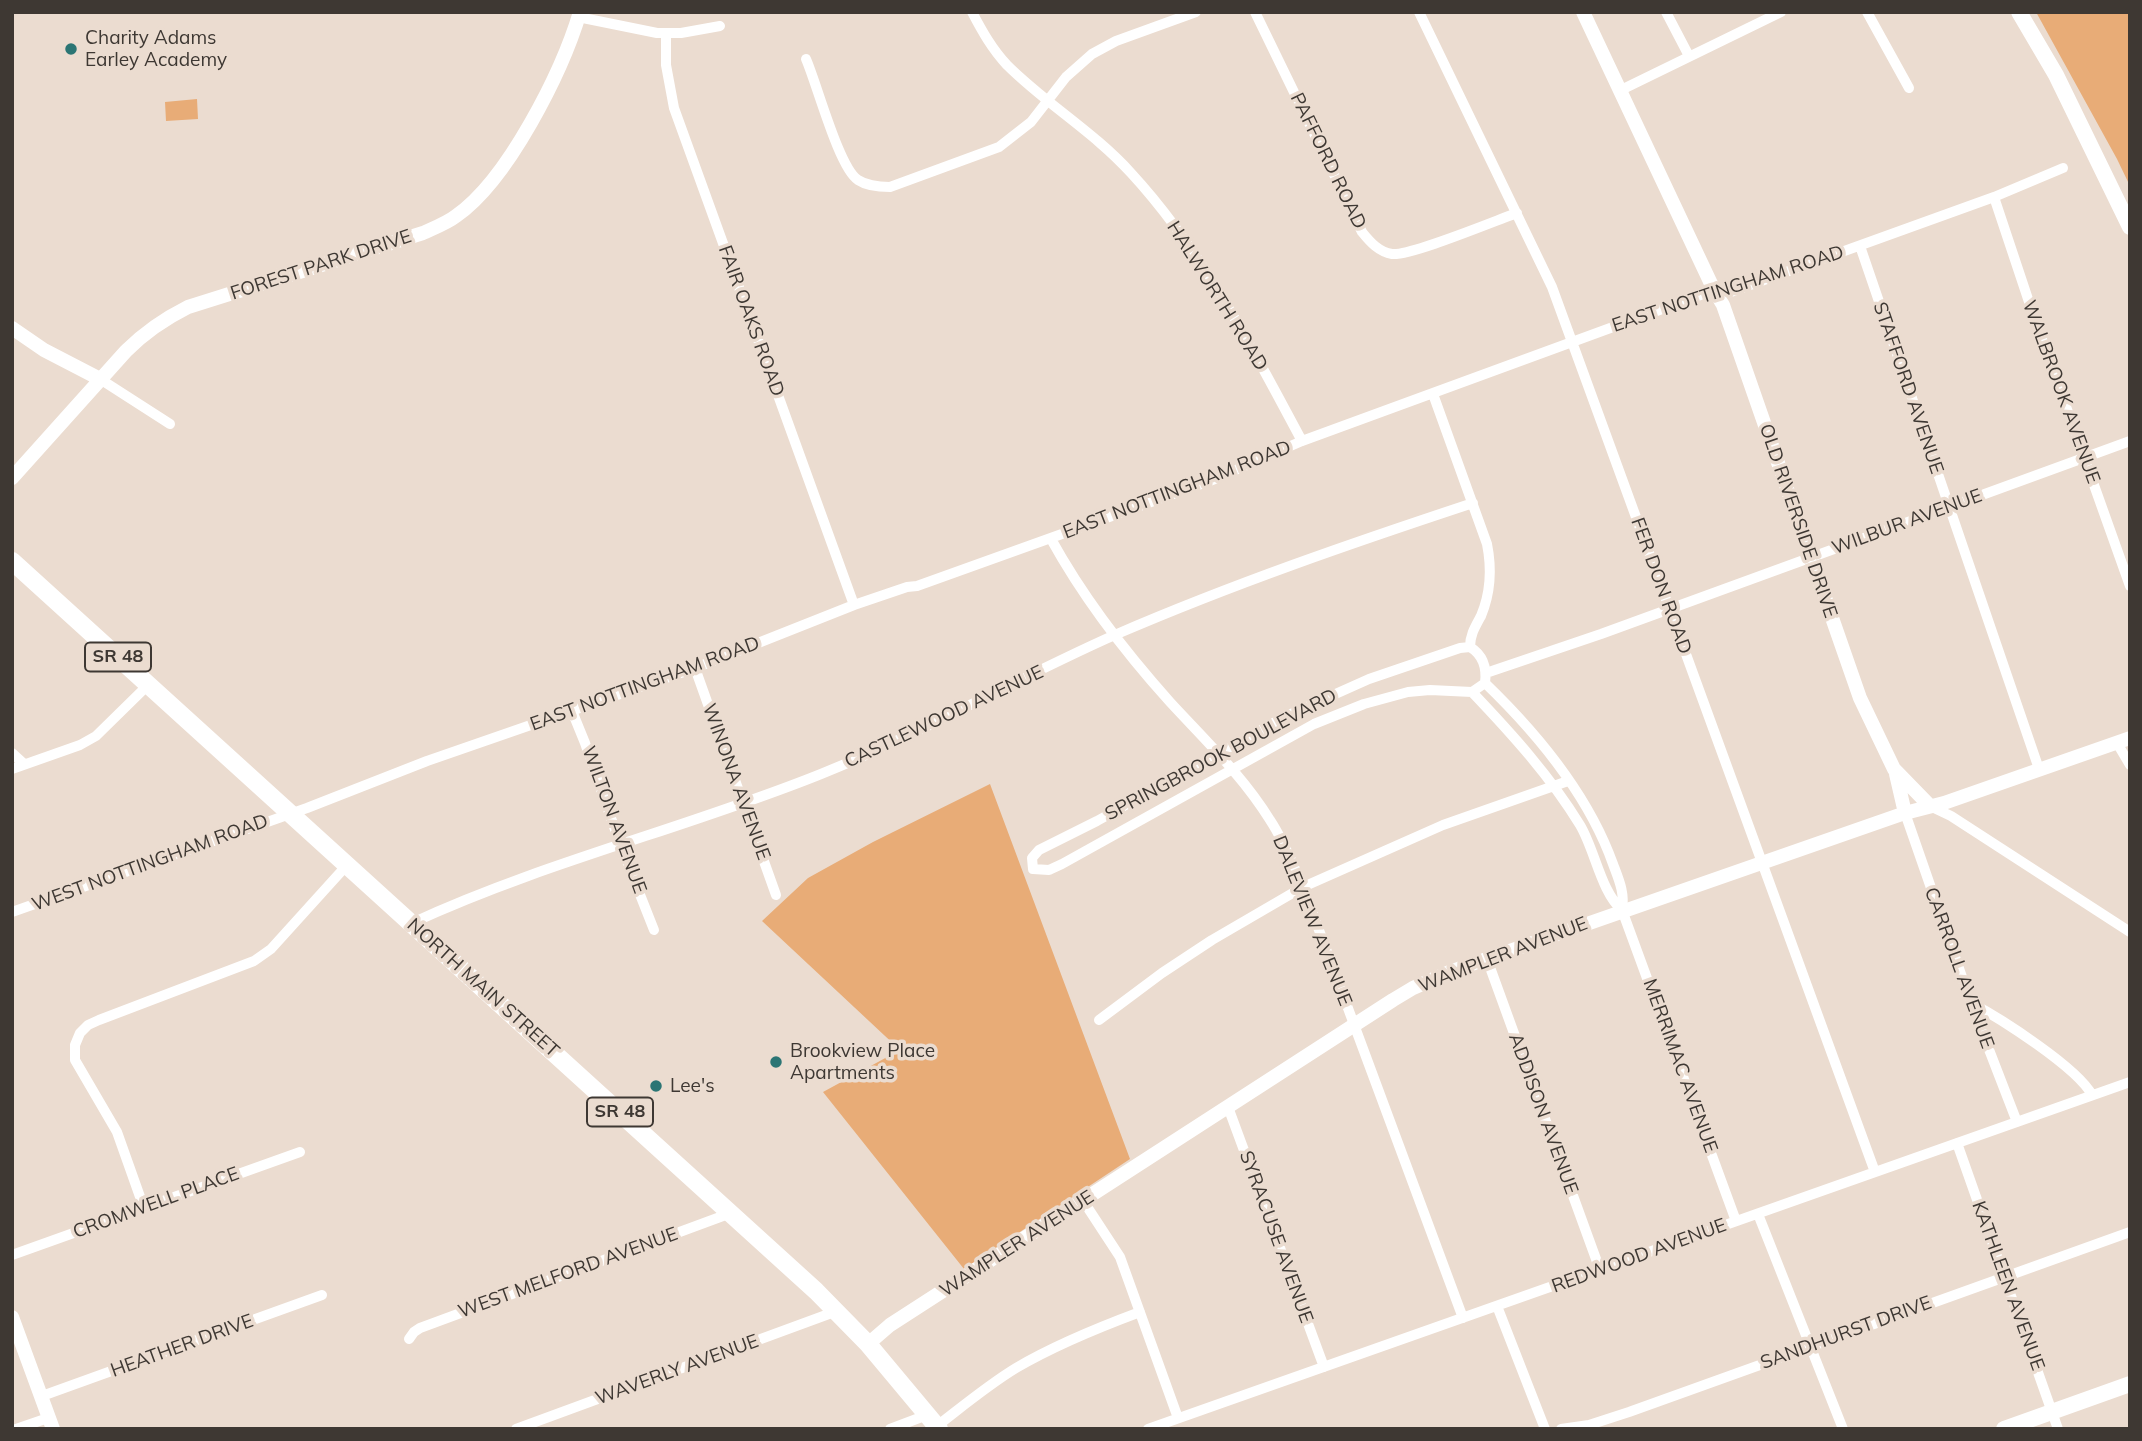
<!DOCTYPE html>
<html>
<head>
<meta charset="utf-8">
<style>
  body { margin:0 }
  #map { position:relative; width:2142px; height:1441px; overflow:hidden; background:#ebdcd0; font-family:Mulish,sans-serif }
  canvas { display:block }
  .frame { position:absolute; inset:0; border:14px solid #3e3833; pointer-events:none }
</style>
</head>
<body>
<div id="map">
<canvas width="2142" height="1441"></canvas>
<div class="frame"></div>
</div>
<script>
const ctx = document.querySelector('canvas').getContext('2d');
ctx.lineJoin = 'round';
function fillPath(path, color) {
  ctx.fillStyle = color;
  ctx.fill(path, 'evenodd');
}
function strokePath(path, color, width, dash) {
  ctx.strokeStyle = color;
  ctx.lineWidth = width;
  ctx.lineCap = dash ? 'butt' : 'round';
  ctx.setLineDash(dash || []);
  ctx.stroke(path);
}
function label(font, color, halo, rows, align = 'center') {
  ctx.font = font + ' Mulish,sans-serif';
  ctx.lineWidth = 7;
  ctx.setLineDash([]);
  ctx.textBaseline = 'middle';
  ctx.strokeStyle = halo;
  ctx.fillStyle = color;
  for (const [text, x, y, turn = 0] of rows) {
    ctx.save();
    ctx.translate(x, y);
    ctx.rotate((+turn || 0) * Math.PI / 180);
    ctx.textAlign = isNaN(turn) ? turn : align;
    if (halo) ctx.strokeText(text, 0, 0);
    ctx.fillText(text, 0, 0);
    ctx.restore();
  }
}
const green = new Path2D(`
  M2036 12H2130V186L2117 159Z
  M197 99 198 119 166 121 165 102Z
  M990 784 1130 1159 964 1269 823 1092 900 1050 762 921 808 878 873 842Z`);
const minor = new Path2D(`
  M972 12C982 31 992 49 1007 65 1046 104 1094 132 1131 173 1203 251 1252 348 1302 441
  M1255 12 1362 232C1370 242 1379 252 1392 254 1411 256 1494 221 1517 213
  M1419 12 1552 287 1875 1172
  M1666 12 1689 56
  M1867 12 1909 88
  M578 17 657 33H681L720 26
  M666 34V65L674 108 854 605
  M806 59C817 84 839 168 858 180 867 186 879 187 890 187L999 147 1031 122 1066 77 1092 54 1116 41 1196 12
  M1621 90 1781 12
  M1994 197 2032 311 2130 586
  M1860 246 2039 769
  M100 379 170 424
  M1433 394 1487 544C1492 569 1491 592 1481 616 1475 627 1470 635 1470 647
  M1051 539C1083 597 1126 653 1170 702 1205 740 1243 776 1270 820 1284 841 1293 865 1303 887L1463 1318
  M1470 647C1483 655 1487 668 1485 683L1472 692 1430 690 1408 692 1364 704 1314 724 1062 864 1049 870 1033 869 1032 858 1039 850 1097 821 1284 717 1369 679 1460 648Z
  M695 668 776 895
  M1486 673 1601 634 2130 441
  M1485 683C1538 734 1588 794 1613 864 1619 880 1625 893 1622 910L1736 1221
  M1472 692C1512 734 1550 776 1580 825 1595 850 1601 892 1622 910
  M572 711 585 743 620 844 654 930
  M2117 743 2130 765
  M12 753 24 764
  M12 769 80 745 96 736 148 685
  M1930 806 1951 816 2130 932
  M1905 813 1971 1003 2017 1122
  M12 912 307 808 427 761 695 668 854 605 907 587 917 586 1215 479 1302 441 1714 290 1728 293 1994 197 2063 168
  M412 923C544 862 687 828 821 774 923 733 1017 678 1117 634 1233 584 1352 543 1473 503
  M1487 959 1600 1270
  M1971 1003C2000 1018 2078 1068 2092 1095
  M1099 1020 1162 973 1212 940 1303 887 1443 825 1568 781
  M1228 1107 1324 1367
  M1957 1143 2058 1429
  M1084 1202 1120 1257 1178 1418
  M144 1208 117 1132 75 1060V1045L80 1033 88 1025 99 1020 254 961 271 949 347 865
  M1758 1214 1843 1429
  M12 1255 300 1152
  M1497 1306 1545 1429
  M409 1339 414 1332 420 1328 731 1213
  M42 1396 322 1295
  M937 1426C963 1406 988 1385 1016 1368 1055 1345 1097 1328 1140 1312
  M16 1429 48 1418
  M516 1429 837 1311
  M890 1429 927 1415
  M1148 1429 2130 1082
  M1561 1429 1589 1425 1629 1412 2130 1232`);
const tertiary = new Path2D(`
  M1583 12 1714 290 1723 305 1860 698 1894 769 1930 806
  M12 328 44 350 100 379
  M12 478 126 351C145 332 164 319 188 307L423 233C434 228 447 223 456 216 508 180 562 72 580 12
  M1896 774 1905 813
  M12 1317 53 1429
  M868 1344 890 1325 1393 1000 1413 988 1452 971 1905 813 1944 803 2130 738`);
const secondary = new Path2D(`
  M2019 12 2056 75 2130 227
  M2004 1429 2130 1384`);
const primary = new Path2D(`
  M12 561 816 1291 868 1344 939 1429`);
const markers = [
  [71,49,7,"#2b7574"],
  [776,1062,7,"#2b7574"],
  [656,1086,7,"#2b7574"]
];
const shields = [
  [118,657,66],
  [620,1112,66]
];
const shieldNames = [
  ["SR 48",118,657],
  ["SR 48",620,1112]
];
const poiNames = [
  ["Charity Adams",85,38],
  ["Earley Academy",85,60],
  ["Brookview Place",790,1051],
  ["Apartments",790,1073],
  ["Lee's",670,1086]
];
const streetNames = [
  ["PAFFORD ROAD",1328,161,64],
  ["FOREST PARK DRIVE",321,265,-18],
  ["EAST NOTTINGHAM ROAD",1728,289,-18],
  ["HALWORTH ROAD",1217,296,58],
  ["FAIR OAKS ROAD",751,321,70],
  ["STAFFORD AVENUE",1908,388,71],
  ["WALBROOK AVENUE",2061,392,70],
  ["EAST NOTTINGHAM ROAD",1177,490,-21],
  ["OLD RIVERSIDE DRIVE",1798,521,71],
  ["WILBUR AVENUE",1907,522,-20],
  ["FER DON ROAD",1661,586,70],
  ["EAST NOTTINGHAM ROAD",645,684,-20],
  ["CASTLEWOOD AVENUE",944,717,-25],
  ["SPRINGBROOK BOULEVARD",1221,755,-28],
  ["WINONA AVENUE",736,782,70],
  ["WILTON AVENUE",614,820,70],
  ["WEST NOTTINGHAM ROAD",150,863,-20],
  ["DALEVIEW AVENUE",1312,921,68],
  ["WAMPLER AVENUE",1503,955,-21],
  ["CARROLL AVENUE",1959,968,70],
  ["NORTH MAIN STREET",483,988,42],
  ["MERRIMAC AVENUE",1680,1066,70],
  ["ADDISON AVENUE",1543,1114,70],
  ["CROMWELL PLACE",156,1203,-20],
  ["SYRACUSE AVENUE",1276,1237,70],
  ["WAMPLER AVENUE",1017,1244,-33],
  ["REDWOOD AVENUE",1639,1256,-20],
  ["WEST MELFORD AVENUE",568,1273,-20],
  ["KATHLEEN AVENUE",2008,1286,70],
  ["SANDHURST DRIVE",1846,1333,-20],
  ["HEATHER DRIVE",182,1346,-20],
  ["WAVERLY AVENUE",677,1370,-20]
];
fillPath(green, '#e8ac77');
strokePath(minor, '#fff', 10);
strokePath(tertiary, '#fff', 14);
strokePath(secondary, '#fff', 16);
strokePath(primary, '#fff', 18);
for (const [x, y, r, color] of markers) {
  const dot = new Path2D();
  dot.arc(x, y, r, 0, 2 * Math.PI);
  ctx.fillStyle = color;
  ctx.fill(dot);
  strokePath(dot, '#ebdcd0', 2.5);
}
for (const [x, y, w] of shields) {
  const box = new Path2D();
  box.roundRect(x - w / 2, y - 14.5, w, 29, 5);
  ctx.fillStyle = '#ebdcd0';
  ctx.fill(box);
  strokePath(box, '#3e3833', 2);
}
label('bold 18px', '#3e3833', null, shieldNames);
label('19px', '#3e3833', '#ebdcd0', poiNames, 'left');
label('19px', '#3e3833', '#ebdcd0', streetNames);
</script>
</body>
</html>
